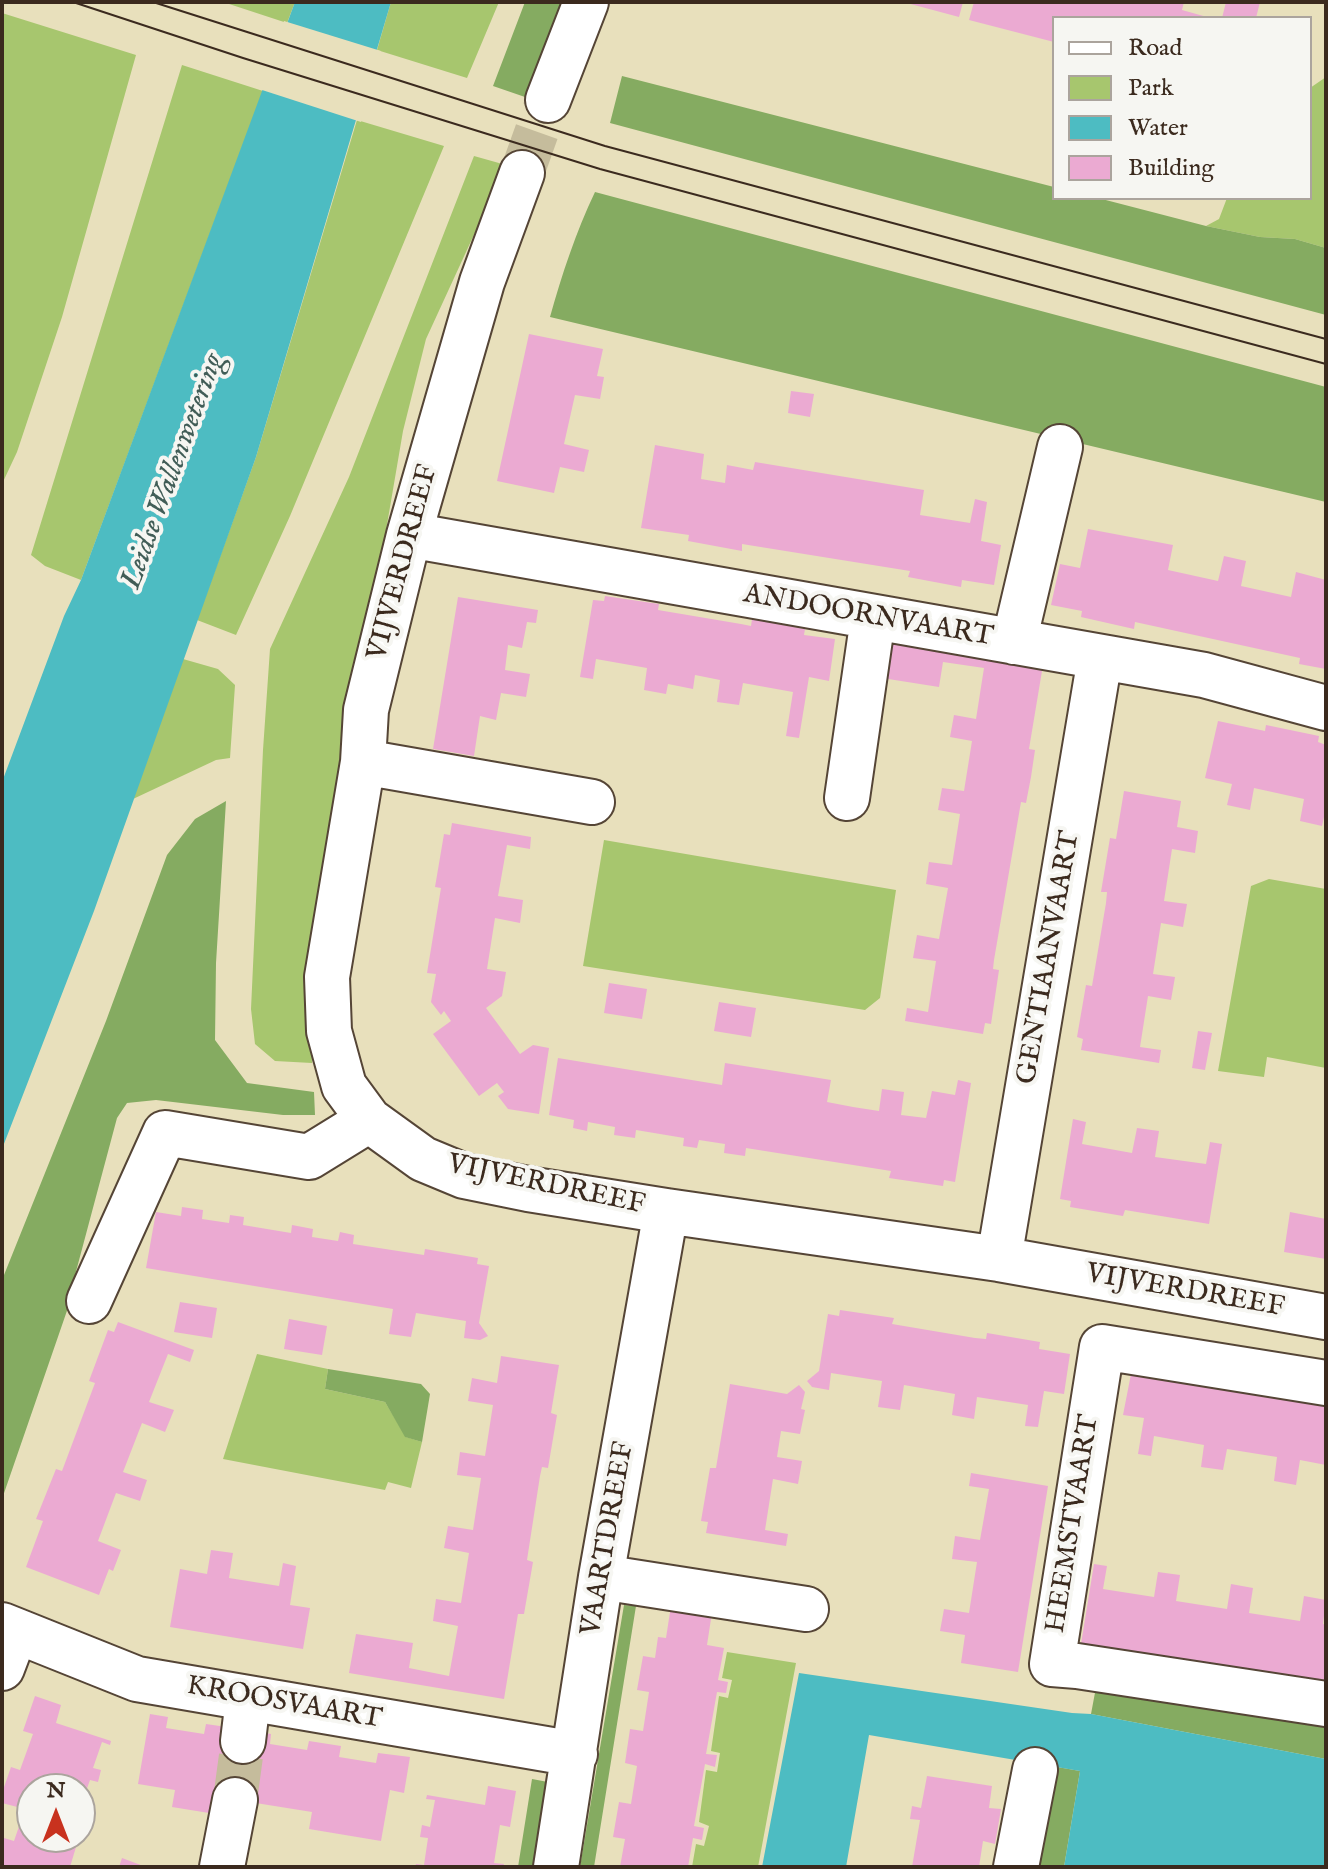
<!DOCTYPE html>
<html>
<head>
<meta charset="utf-8">
<style>
  body { margin:0 }
  #map { position:relative; width:1328px; height:1869px; overflow:hidden; background:#e8e0bc; font-family:"IM FELL English",serif }
  canvas { display:block }
  .frame { position:absolute; inset:0; border:4px solid #3b2a1e; pointer-events:none }
  .legend { position:absolute; left:1052px; top:16px; width:260px; height:184px; box-sizing:border-box; background:#f6f6f2; border:2px solid #aba49d; margin:0; padding:10px 14px; list-style:none; font-size:24px; color:#3b2a1e }
  .legend li { display:flex; align-items:center; gap:16px; height:40px }
  .legend b { width:40px; border:2px solid #aba49d }
  .north { position:absolute; left:16px; top:1773px; width:80px; height:80px; box-sizing:border-box; background:#f6f6f2; border:2px solid #aba49d; border-radius:50%; rotate:0deg; font-size:22px; font-weight:700; line-height:32px; text-align:center; color:#3b2a1e }
  .north::after { content:''; display:block; margin:auto; width:28px; height:36px; background:#c8321e; clip-path:polygon(50% 0,100% 100%,50% 72%,0 100%) }
</style>
</head>
<body>
<div id="map">
<canvas width="1328" height="1869"></canvas>
<div class="frame"></div>
<ul class="legend">
<li><b style="height:10px;background:#fff"></b>Road</li>
<li><b style="height:22px;background:#a7c66e"></b>Park</li>
<li><b style="height:22px;background:#4dbcc2"></b>Water</li>
<li><b style="height:22px;background:#ebaad2"></b>Building</li>
</ul>
<div class="north">N</div>
</div>
<script>
const ctx = document.querySelector('canvas').getContext('2d');
ctx.lineJoin = 'round';
function fillPath(path, color) {
  ctx.fillStyle = color;
  ctx.fill(path, 'evenodd');
}
function strokePath(path, color, width, dash) {
  ctx.strokeStyle = color;
  ctx.lineWidth = width;
  ctx.lineCap = dash ? 'butt' : 'round';
  ctx.setLineDash(dash || []);
  ctx.stroke(path);
}
function label(font, color, halo, rows, align = 'center') {
  ctx.font = font + ' "IM FELL English",serif';
  ctx.lineWidth = 8;
  ctx.setLineDash([]);
  ctx.textBaseline = 'middle';
  ctx.strokeStyle = halo;
  ctx.fillStyle = color;
  for (const [text, x, y, turn = 0] of rows) {
    ctx.save();
    ctx.translate(x, y);
    ctx.rotate((+turn || 0) * Math.PI / 180);
    ctx.textAlign = isNaN(turn) ? turn : align;
    if (halo) ctx.strokeText(text, 0, 0);
    ctx.fillText(text, 0, 0);
    ctx.restore();
  }
}
const green = new Path2D(`
  M223 2H295L287 23Z
  M391 2H499L467 78 377 50Z
  M2 13 136 55 62 317 17 452 2 484Z
  M182 65 263 91 81 580 45 566 31 555Z
  M1326 77V248L1295 239 1260 237 1206 226 1219 219 1227 198H1310V88Z
  M357 120 444 146 290 516 236 635 197 620 256 457Z
  M474 156 506 165 426 339 403 431 311 969 312 1063 275 1061 255 1044 251 1009 263 750 270 649 349 477Z
  M183 659 218 669 235 685 230 758 216 760 133 799Z
  M604 840 896 890 880 998 865 1010 583 966Z
  M1269 879 1326 889V1068L1267 1057 1264 1077 1218 1071 1251 886Z
  M257 1354 328 1369 325 1389 385 1402 406 1437 422 1442 411 1488 388 1482 385 1490 223 1459Z
  M727 1652 796 1663 758 1867H692L696 1844 704 1846 709 1826 699 1822 706 1770 717 1772 720 1753 711 1751 719 1696 728 1698 732 1680 722 1678Z`);
const forest = new Path2D(`
  M525 2H561L525 97 493 86Z
  M622 76 1054 187V198H1098L1206 226 1260 237 1295 239 1326 248V315L610 123Z
  M595 192 1326 387V502L550 317C562 274 576 232 595 192Z
  M226 801 216 963 215 1040 247 1083 314 1092 315 1115H283L156 1100 127 1103 117 1118 70 1294V1302L2 1499V1280L106 1021 167 855 195 819Z
  M328 1369 421 1384 430 1394 422 1442 405 1437 385 1402 325 1389Z
  M624 1605 636 1606 594 1867H580Z
  M1097 1682 1326 1715V1759L1091 1714Z
  M1046 1765 1080 1771 1064 1867H1027Z
  M532 1779 548 1782 534 1867H518Z`);
const water = new Path2D(`
  M295 2H391L256 457 94 911 2 1149V782L64 616 81 580Z
  M799 1673 1072 1713 1091 1714 1326 1759V1867H1064L1080 1771 869 1735 846 1867H762Z`);
const pier = new Path2D(`
  M284 21 381 51 361 122 259 89Z`);
const building = new Path2D(`
  M903 2H963L959 17Z
  M974 2H1184L1182 10 1207 17 1054 18V42L969 20Z
  M1226 2H1260L1256 18H1222Z
  M529 334 603 349 597 376 604 377 600 399 575 395 564 444 589 450 584 472 560 467 554 493 497 481Z
  M791 391 814 394 810 417 788 413Z
  M655 445 704 454 701 479 725 483 727 465 753 470 755 462 924 490 920 515 970 523 975 499 987 502 981 541 1001 545 994 585 962 580 961 587 908 577 910 571 742 544V551L688 541 689 535 641 528Z
  M1088 529 1173 545 1168 570 1218 581 1224 556 1246 561 1241 586 1291 597 1296 572 1326 580V669L1299 664 1300 658 1135 622 1134 629 1081 617 1082 611 1051 605 1060 564 1080 568Z
  M605 596 659 604 658 610 741 624 751 626 752 619 805 629 804 635 835 639 829 681 809 677 799 738 786 736 793 692 743 683 739 705 717 702 720 680 695 675 693 689 668 684 666 694 644 690 647 668 596 659 593 679 580 677 593 600 604 601Z
  M458 597 538 610 536 623 527 622 522 648 508 645 505 670 530 674 526 697 501 693 496 720 480 716 474 756 433 749Z
  M888 639 1043 665 1029 749 1035 750 1031 777 1026 803 1021 802 994 960 993 969 999 970 991 1024 985 1023 983 1034 905 1021 907 1008 928 1012 936 961 913 958 917 935 939 939 948 888 926 884 929 862 952 865 960 814 938 810 942 788 964 791 972 741 950 737 954 715 976 719 984 668 943 662 939 687 882 678Z
  M1218 721 1265 731 1266 725 1319 736 1318 742 1326 745V808L1322 826 1300 821 1304 799 1254 788 1250 810 1227 805 1232 784 1205 778Z
  M1124 791 1181 801 1177 827 1198 831 1195 853 1172 849 1164 901 1187 904 1183 927 1161 923 1153 974 1175 977 1171 1000 1148 996 1140 1047 1161 1050 1159 1063 1081 1050 1083 1039 1077 1037 1086 985 1092 986 1106 903 1107 892H1101L1110 838 1116 839Z
  M452 823 531 837 530 849 507 845 498 896 523 900 520 923 495 918 487 969 506 972 502 996 486 1008 520 1054 533 1045 549 1048 539 1114 508 1109 498 1096 504 1092 497 1083 479 1096 433 1034 451 1021 444 1011 441 1015 431 1002 436 974 427 973 441 888 435 887 444 834 450 835Z
  M609 983 647 989 642 1019 604 1013Z
  M719 1002 756 1008 751 1037 714 1031Z
  M1198 1031 1212 1033 1205 1070 1192 1068Z
  M558 1058 722 1085 725 1063 782 1072 831 1080 827 1102 853 1107 879 1111 882 1089 904 1092 901 1115 926 1118 932 1091 955 1095 958 1080 971 1083 955 1182 944 1180 943 1186 889 1178 891 1171 746 1148 745 1156 724 1153 725 1144 699 1140 697 1148 683 1146 684 1138 636 1130 635 1138 614 1135 615 1127 588 1122 587 1131 573 1128 574 1120 549 1115Z
  M1073 1119 1086 1122 1082 1144 1132 1153 1137 1128 1159 1131 1155 1157 1206 1164 1210 1142 1222 1144 1209 1224 1125 1210 1123 1216 1070 1207 1071 1201 1060 1199Z
  M182 1207 203 1210 202 1219 229 1223 230 1215 244 1217 243 1225 291 1233 292 1225 313 1229 312 1237 338 1241 340 1232 354 1235 353 1244 424 1255 425 1249 478 1258 477 1264 489 1266 479 1323 488 1336 480 1340 464 1338 466 1321 416 1313 411 1337 389 1334 393 1309 146 1268 156 1212 181 1216Z
  M1290 1212 1326 1219V1259L1284 1252Z
  M180 1302 217 1308 212 1338 174 1332Z
  M840 1310 894 1318 892 1324 975 1338 986 1339 987 1333 1040 1342 1039 1349 1070 1354 1064 1394 1044 1391 1038 1427 1025 1426 1028 1405 977 1397 974 1419 952 1415 955 1394 904 1385 900 1410 878 1407 882 1381 831 1373 829 1390 812 1387 807 1381 819 1371 828 1314 839 1316Z
  M289 1319 327 1326 322 1355 284 1349Z
  M118 1322 194 1350 190 1362 168 1354 149 1402 174 1410 165 1432 142 1423 123 1472 147 1480 140 1501 116 1493 98 1541 121 1550 113 1571 109 1569 99 1595 26 1567 43 1521 36 1519 56 1469 62 1471 95 1383 89 1381 108 1330 114 1332Z
  M501 1356 559 1365 551 1413 557 1415 548 1468 542 1467 540 1476 527 1560 533 1562 524 1614H518L504 1699 349 1673 356 1634 413 1643 409 1668 449 1676 458 1626 433 1621 436 1599 461 1603 469 1553 444 1548 448 1526 473 1530 481 1478 457 1475 460 1452 485 1456 493 1405 468 1401 472 1378 497 1383Z
  M1163 1373 1216 1381 1215 1387 1326 1406V1465L1300 1460 1296 1485 1274 1481 1277 1457 1227 1449 1223 1470 1201 1467 1204 1445 1154 1436 1151 1456 1138 1454 1144 1418 1123 1415 1131 1374 1162 1379Z
  M730 1384 787 1394 799 1385 805 1392 801 1409 805 1410 800 1434 781 1431 777 1457 802 1461 798 1484 773 1479 765 1530 788 1534 786 1546 706 1533 708 1522 701 1521 710 1468H716Z
  M971 1473 1048 1486 1018 1672 961 1663 965 1635 940 1631 944 1609 969 1613 977 1562 952 1559 955 1536 980 1540 989 1489 969 1486Z
  M211 1550 233 1553 229 1578 279 1586 283 1563 296 1566 290 1605 310 1608 303 1649 170 1627 180 1569 207 1574Z
  M1094 1564 1107 1566 1103 1589 1154 1597 1158 1572 1180 1575 1176 1601 1227 1609 1231 1584 1253 1588 1249 1613 1300 1621 1304 1596 1326 1600 1323 1624 1326 1625V1690L1146 1654 1145 1661 1091 1652 1093 1646 1081 1644Z
  M672 1599 713 1606 707 1645 724 1648 718 1680 728 1682 726 1693 717 1692 706 1754 717 1755 715 1767 705 1764 694 1826 704 1828 702 1840 693 1838 688 1867H620L625 1839 613 1837 619 1802 631 1804 637 1766 625 1763 630 1729 643 1731 649 1692 637 1690 643 1656 655 1658 658 1637 666 1638Z
  M35 1696 61 1705 56 1723 111 1741 110 1745 102 1742 93 1768 101 1770 98 1782 90 1780 81 1805 89 1808 81 1833 80 1789H32V1837H79L70 1867H2V1846L4 1838 14 1841 25 1809 2 1803V1793L11 1767 20 1770 33 1734 23 1731Z
  M150 1714 168 1717 166 1728 204 1734 206 1724 254 1731 271 1734 270 1744 307 1750 309 1741 341 1746 339 1757 376 1763 378 1753 410 1757 404 1793 390 1790 381 1841 309 1829 312 1812 212 1796 209 1813 172 1807 175 1790 138 1784Z
  M927 1776 992 1786 989 1808 1001 1809 998 1827 995 1844 983 1841 979 1867H912L920 1820 910 1819 912 1806 921 1808Z
  M488 1786 516 1791 510 1827 500 1825 494 1863 504 1864 503 1867H415L416 1864 424 1865 428 1838 420 1837 422 1825 430 1827 435 1800 426 1799 427 1795 485 1805Z
  M122 1858 146 1867H119Z`);
const minorTunnel = new Path2D(`
  M522 173 548 100
  M235 1800 243 1741`);
const minor = new Path2D(`
  M548 100 586 2
  M522 173 482 282 409 535 366 710 363 762 327 977 329 1031 344 1086 369 1120 423 1159 464 1176 528 1189 666 1211 999 1259 1326 1317
  M409 535 1204 675 1326 708
  M1014 642 1060 447
  M363 762 592 802
  M847 798 873 618
  M999 1259 1100 658
  M89 1301 165 1133 309 1157 369 1120
  M1326 1383 1102 1347 1052 1664 1077 1666 1326 1704
  M601 1577 806 1609
  M2 1625 137 1679 575 1754
  M2 1668 16 1631
  M243 1741 248 1699
  M222 1867 235 1800
  M556 1867 601 1577 666 1211
  M1016 1867 1035 1770`);
const tram = new Path2D(`
  M73 2 243 58 600 169 1326 364
  M153 2 605 146 1326 339`);
const streetNames = [
  ["VIJVERDREEF",404,563,-75],
  ["ANDOORNVAART",868,617,10],
  ["GENTIAANVAART",1050,958,-80],
  ["VIJVERDREEF",546,1186,12],
  ["VIJVERDREEF",1185,1292,10],
  ["HEEMSTVAART",1074,1524,-81],
  ["VAARTDREEF",609,1539,-80],
  ["KROOSVAART",284,1704,10]
];
const waterNames = [
  ["Leidse Wallenwetering",174,472,-70]
];
fillPath(green, '#a7c66e');
fillPath(forest, '#85ab61');
fillPath(water, '#4dbcc2');
fillPath(pier, '#e8e0bc');
fillPath(building, '#ebaad2');
strokePath(minorTunnel, '#c5bc9c', 44, [44, 22]);
strokePath(minor, '#554536', 48);
strokePath(minor, '#fff', 44);
strokePath(tram, '#3b2a1e', 2);
label('28px', '#3b2a1e', '#f6f6f2', streetNames);
label('italic 30px', '#415d57', '#f6f6f2', waterNames);
</script>
</body>
</html>
